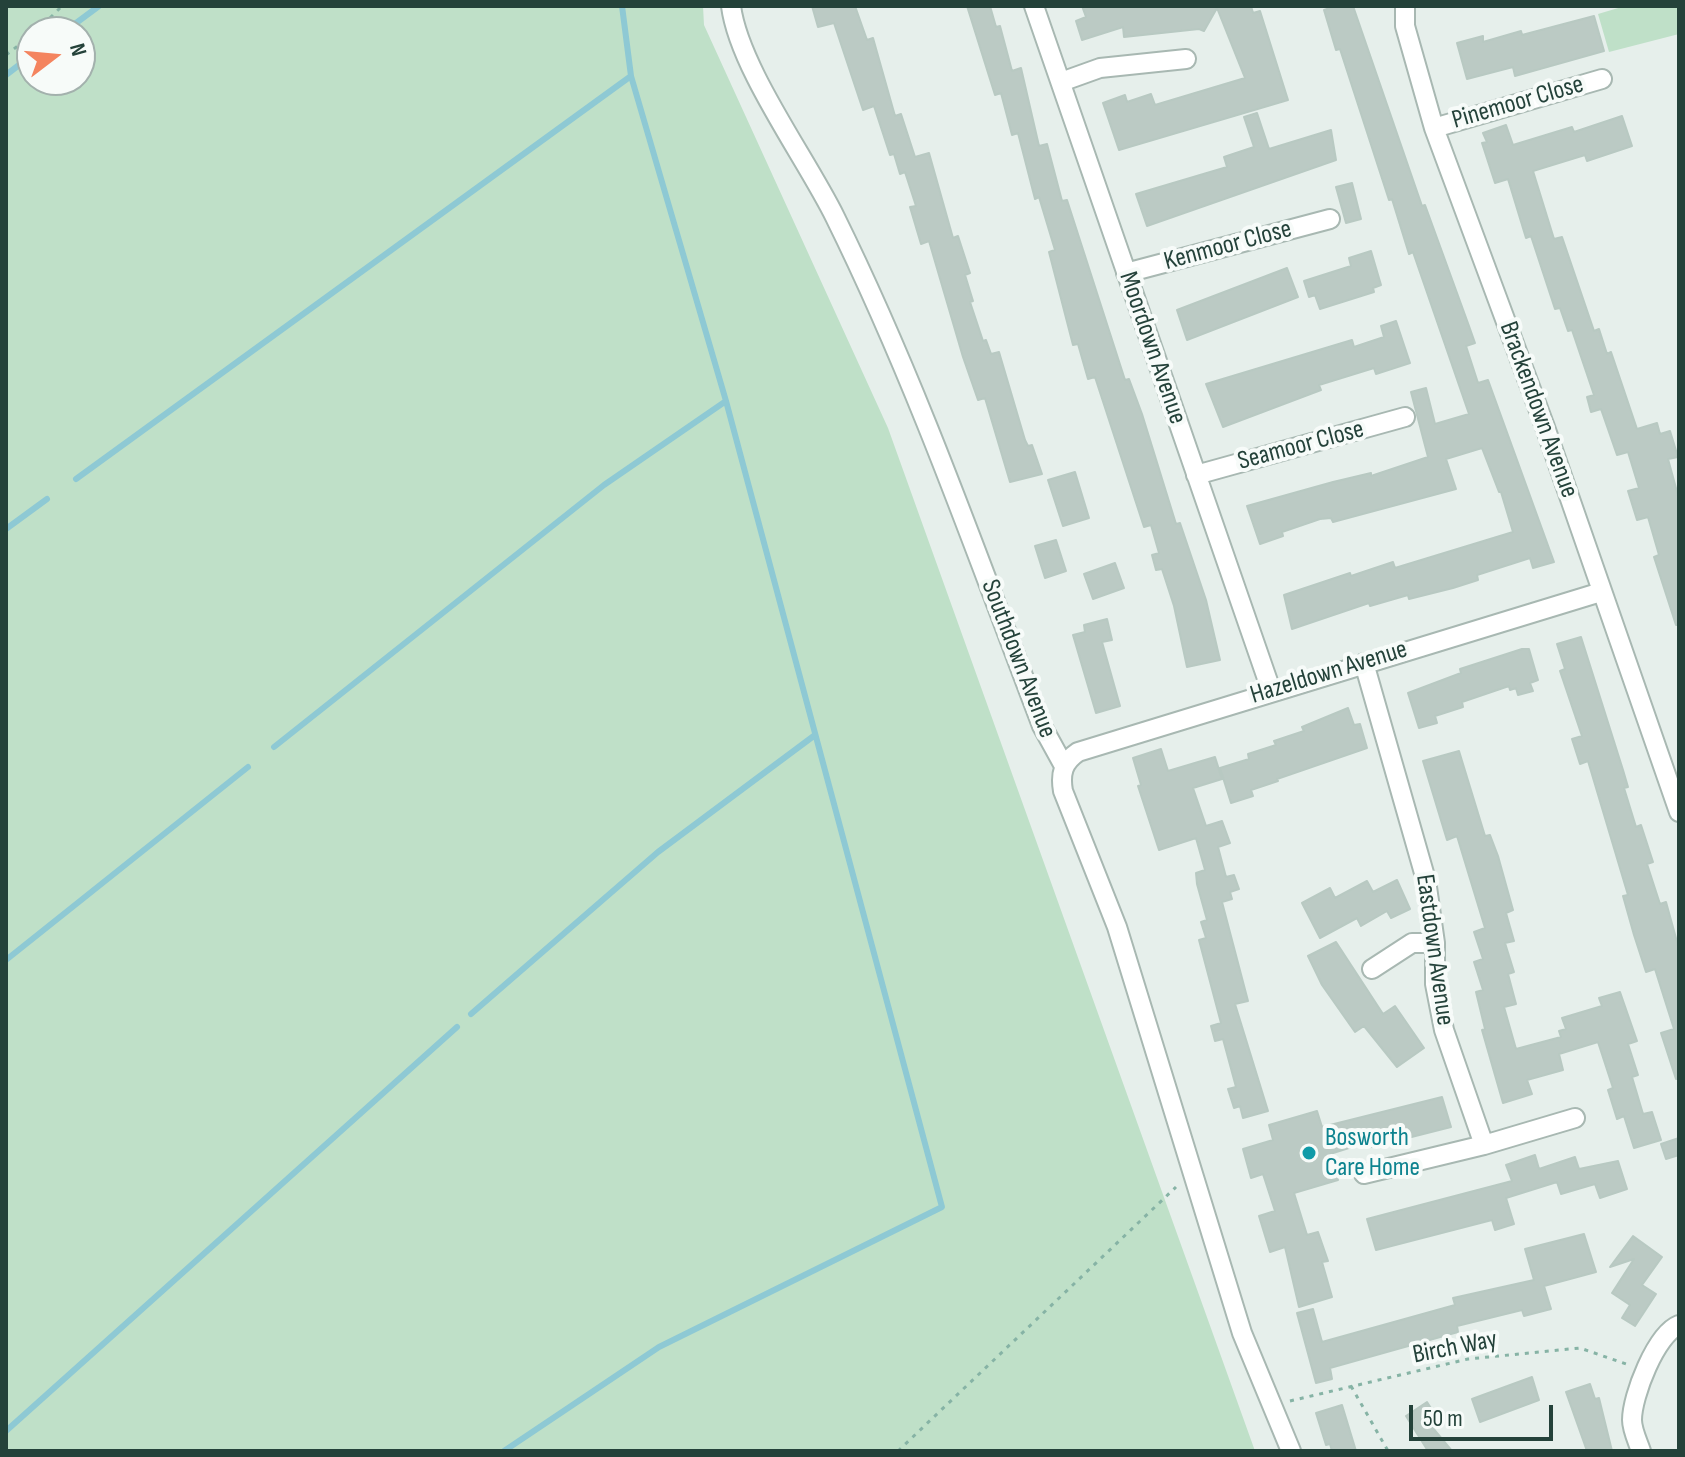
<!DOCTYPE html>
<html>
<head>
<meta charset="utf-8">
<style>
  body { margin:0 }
  #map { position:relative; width:1685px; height:1457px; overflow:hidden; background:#e6efeb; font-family:"Sofia Sans Condensed",sans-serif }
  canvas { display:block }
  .frame { position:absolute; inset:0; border:8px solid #24423a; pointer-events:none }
  .north { position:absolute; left:16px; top:16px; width:80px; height:80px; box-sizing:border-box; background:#f7fbf9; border:2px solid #a3b1ad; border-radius:50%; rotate:74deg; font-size:22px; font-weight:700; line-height:32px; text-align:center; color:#24423a }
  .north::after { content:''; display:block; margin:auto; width:28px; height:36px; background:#f4845f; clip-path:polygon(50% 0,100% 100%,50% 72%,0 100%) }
  .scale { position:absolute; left:1409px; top:1405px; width:144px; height:36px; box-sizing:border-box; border:4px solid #24423a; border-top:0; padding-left:10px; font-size:24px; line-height:28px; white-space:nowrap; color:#24423a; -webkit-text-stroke:6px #f7fbf9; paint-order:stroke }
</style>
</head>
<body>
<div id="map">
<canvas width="1685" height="1457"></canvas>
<div class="frame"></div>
<div class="north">N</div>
<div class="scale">50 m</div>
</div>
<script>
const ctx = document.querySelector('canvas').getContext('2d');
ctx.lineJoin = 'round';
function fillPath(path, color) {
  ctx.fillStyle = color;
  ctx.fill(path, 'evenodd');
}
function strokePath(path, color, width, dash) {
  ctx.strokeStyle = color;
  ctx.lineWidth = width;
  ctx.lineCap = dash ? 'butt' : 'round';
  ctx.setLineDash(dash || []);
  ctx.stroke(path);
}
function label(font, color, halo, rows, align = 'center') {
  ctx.font = font + ' "Sofia Sans Condensed",sans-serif';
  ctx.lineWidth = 8;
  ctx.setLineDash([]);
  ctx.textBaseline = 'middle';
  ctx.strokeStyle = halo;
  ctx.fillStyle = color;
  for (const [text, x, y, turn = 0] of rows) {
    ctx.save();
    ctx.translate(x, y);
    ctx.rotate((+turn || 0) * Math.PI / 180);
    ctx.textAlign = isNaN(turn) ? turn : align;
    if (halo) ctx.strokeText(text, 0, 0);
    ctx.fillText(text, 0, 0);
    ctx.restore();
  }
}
const green = new Path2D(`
  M6 6H703L704 25 888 428 1255 1451H6ZM32 32H80V80H32Z
  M1625 6H1679V34L1609 52 1598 14Z`);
const stream = new Path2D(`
  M64 32 99 6
  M6 75 32 55
  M76 479 631 76
  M6 529 47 499
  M274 747 604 485 726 401
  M6 960 248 767
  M471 1014 658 852 815 735
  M6 1431 457 1027
  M504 1451 659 1347 942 1207 726 401 631 76 622 6`);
const building = new Path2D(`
  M812 6H855L867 40 873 38 895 116 901 114 915 157 929 153 953 238 958 236 970 273 965 275 973 301 970 302 983 341 986 340 991 354 999 352 1025 440 1028 446 1032 445 1042 474 1010 482 985 398 978 400 963 357 929 241 921 244 910 207 916 206 905 172 900 174 894 154 890 155 874 106 863 110 834 23 818 27Z
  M967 6H990L996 27 1000 26 1012 71 1021 68 1039 146 1047 144 1062 201 1067 200 1125 380 1129 379 1142 414 1176 524 1180 523 1206 600 1220 660 1187 667 1174 606 1162 569 1156 570 1152 555 1159 553 1151 525 1144 527 1095 377 1088 379 1078 344 1073 345 1049 252 1055 250 1039 197 1035 199 1018 133 1012 135 1001 93 995 95Z
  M1082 6H1251L1253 13 1260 11 1288 100 1119 150 1103 103 1125 95 1127 102 1151 94 1155 105 1245 78 1217 8 1204 31 1199 29 1124 37 1123 27 1082 40 1076 21 1086 17Z
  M1336 6H1353L1422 206 1425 205 1469 326 1475 343 1466 346 1478 383 1488 380 1554 562 1533 568 1530 558 1477 575 1478 580 1453 588 1409 599 1408 595 1370 606 1369 603 1292 629 1284 595 1350 573 1351 576 1393 562 1395 568 1513 532 1501 492H1499L1482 448 1446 459 1456 489 1333 522 1331 518 1320 519 1282 532 1283 536 1260 544 1247 506 1333 482 1371 473V476L1428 457 1411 392 1426 388 1435 424 1469 414 1413 252 1409 254 1392 199 1389 200 1340 49 1336 50 1324 10Z
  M1594 16 1604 51 1515 76 1513 67 1467 79 1457 43 1483 36V42L1521 31 1522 35Z
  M1257 113 1269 149 1331 130 1336 160 1147 226 1136 194 1227 167 1224 157 1254 147 1244 117Z
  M1622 116 1632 146 1587 161 1585 155 1533 171 1554 239 1562 237 1594 331 1599 329 1607 354 1611 352 1637 429 1657 423 1660 434 1670 431 1678 457 1668 459 1679 499V625H1676L1654 557 1659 555 1648 517 1637 520 1628 491 1639 488 1628 452 1617 455 1601 409 1591 412 1587 397 1594 395 1572 330 1568 331 1560 308 1555 309 1531 236 1526 238 1508 179 1495 183 1482 143 1487 142 1483 133 1506 125 1513 145 1572 127 1574 132Z
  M1352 183 1361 219 1346 223 1336 187Z
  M1371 251 1381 285 1373 288 1374 292 1320 309 1315 295 1309 297 1304 281 1351 266 1349 258Z
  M1287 268 1298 297 1187 340 1177 310Z
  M1396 321 1410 363 1376 374 1374 368 1319 385 1321 390 1223 427 1206 384 1352 340 1354 347 1384 337 1381 326Z
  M1075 472 1089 518 1063 526 1048 480Z
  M1056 540 1066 571 1045 578 1035 546Z
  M1115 563 1124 588 1093 599 1084 574Z
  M1107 619 1112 640 1102 642 1120 706 1096 713 1073 635 1085 632 1084 625Z
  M1581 637 1623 770 1628 787 1624 788 1636 827 1641 825 1653 862 1647 864 1660 904 1666 902 1679 949V1078L1676 1079 1661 1033 1674 1029 1655 969 1646 972 1634 935 1623 896 1628 895 1588 761 1580 764 1572 739 1582 736 1560 671 1565 669 1557 644Z
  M1522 649H1529L1538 680 1530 683 1533 691 1518 695 1516 688 1510 690 1509 686 1462 702 1463 707 1435 716 1437 723 1419 728 1408 693 1461 673 1460 669Z
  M1348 708 1354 725 1360 724 1367 748 1277 779 1278 781 1251 790 1253 796 1231 803 1220 768 1249 759 1248 754 1276 745 1274 741 1304 731 1302 727Z
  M1161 749 1168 771 1215 757 1222 779 1193 788 1206 826 1222 821 1230 843 1218 847 1226 877 1234 875 1239 889 1230 892 1232 899 1222 902 1248 1001 1235 1004 1268 1111 1243 1118 1240 1106 1234 1108 1228 1089 1236 1087 1223 1039 1215 1041 1211 1026 1221 1023 1199 940 1206 938 1201 922 1207 920 1197 884 1196 873 1205 870 1196 838 1159 850 1138 786 1141 785 1133 758Z
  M1459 751 1485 836 1490 835 1498 856 1513 910 1506 913 1514 941 1505 943 1514 972 1508 974 1516 1004 1504 1007 1516 1049 1561 1037 1559 1031 1566 1029 1562 1018 1602 1006 1599 998 1620 992 1637 1041 1628 1044 1638 1075 1632 1077 1643 1114 1652 1112 1661 1140 1634 1148 1624 1116 1617 1119 1608 1090 1613 1088 1598 1042 1559 1054 1563 1070 1527 1080 1532 1094 1503 1103 1482 1030 1485 1029 1476 992 1483 990 1474 962 1483 959 1474 932 1485 928 1457 836 1447 840 1423 761Z
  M1397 880 1410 909 1391 918 1387 911 1361 926 1357 918 1320 938 1302 903 1330 888 1335 898 1367 881 1373 892Z
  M1336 942 1383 1014 1395 1006 1424 1048 1397 1067 1364 1026 1355 1032 1322 985 1308 956Z
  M1442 1097 1451 1127 1372 1147 1371 1141 1330 1154 1338 1180 1294 1193 1307 1235 1318 1232 1328 1261 1322 1262 1332 1297 1299 1307 1285 1247 1270 1252 1259 1216 1275 1211 1263 1174 1251 1178 1243 1149 1273 1140 1269 1125 1317 1111 1322 1127Z
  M1679 1138V1155L1666 1159 1661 1144Z
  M1535 1155 1539 1169 1575 1157 1579 1169 1618 1161 1627 1189 1600 1198 1595 1184 1561 1194 1557 1182 1506 1198 1514 1224 1495 1230 1492 1220 1376 1250 1367 1219 1512 1181 1506 1165Z
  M1584 1234 1596 1272 1544 1286 1551 1309 1524 1316 1522 1310 1457 1326 1458 1332 1330 1368 1332 1379 1316 1383 1297 1313 1313 1309 1322 1342 1455 1305 1453 1298 1534 1280 1525 1249Z
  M1633 1236 1662 1257 1642 1285 1656 1294 1635 1326 1622 1318 1630 1305 1612 1293 1634 1259 1610 1267Z
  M1532 1377 1539 1400 1480 1422 1472 1399Z
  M1590 1384 1595 1399 1599 1398 1612 1451H1587L1566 1392Z
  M1427 1402 1440 1422 1432 1427 1452 1451H1428L1406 1416Z
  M1342 1405 1356 1451H1332L1330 1444 1326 1445 1316 1413Z`);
const path = new Path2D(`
  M36 32 62 6
  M6 55 32 35
  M1351 1386 1388 1451
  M1290 1401 1468 1359 1580 1348 1629 1365
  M898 1451 1176 1187`);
const minor = new Path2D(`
  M731 6C739 68 806 158 835 217 916 381 977 555 1042 726L1064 766
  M1034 6 1271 690
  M1405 6V26L1434 128 1545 427 1679 812
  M1061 82 1100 68 1186 59
  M1434 128 1602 79
  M1126 273 1330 219
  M1196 475 1405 417
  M1364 663 1426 880 1435 943V984L1444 1030 1484 1145 1575 1118
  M1372 969 1412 943H1435
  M1364 1174 1484 1145
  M1291 1451 1242 1333 1117 927 1063 791C1060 774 1063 762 1078 752L1601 592
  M1641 1451C1638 1442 1632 1430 1632 1420 1632 1396 1656 1334 1679 1325`);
const markers = [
  [1309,1153,8,"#0f9aa8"]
];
const streetNames = [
  ["Pinemoor Close",1518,103,-16],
  ["Kenmoor Close",1228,246,-15],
  ["Moordown Avenue",1152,348,71],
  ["Brackendown Avenue",1538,410,70],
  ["Seamoor Close",1301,446,-15],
  ["Southdown Avenue",1018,659,69],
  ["Hazeldown Avenue",1329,673,-17],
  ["Eastdown Avenue",1434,950,82],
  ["Birch Way",1455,1348,-11]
];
const cultureNames = [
  ["Bosworth",1325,1138],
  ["Care Home",1325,1168]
];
fillPath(green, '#bfe0c8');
strokePath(stream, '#8ec9d4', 6);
fillPath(building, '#bbcac4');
strokePath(building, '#b8c9c2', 2);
strokePath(minor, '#a8b8b2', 22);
strokePath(path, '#86b3a5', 3, [4, 6]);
strokePath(minor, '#fff', 18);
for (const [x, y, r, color] of markers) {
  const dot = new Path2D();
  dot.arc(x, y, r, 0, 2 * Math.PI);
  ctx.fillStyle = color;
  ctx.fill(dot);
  strokePath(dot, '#f7fbf9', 3);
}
label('26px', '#24423a', '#f7fbf9', streetNames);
label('26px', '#0d838f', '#f7fbf9', cultureNames, 'left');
</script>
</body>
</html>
